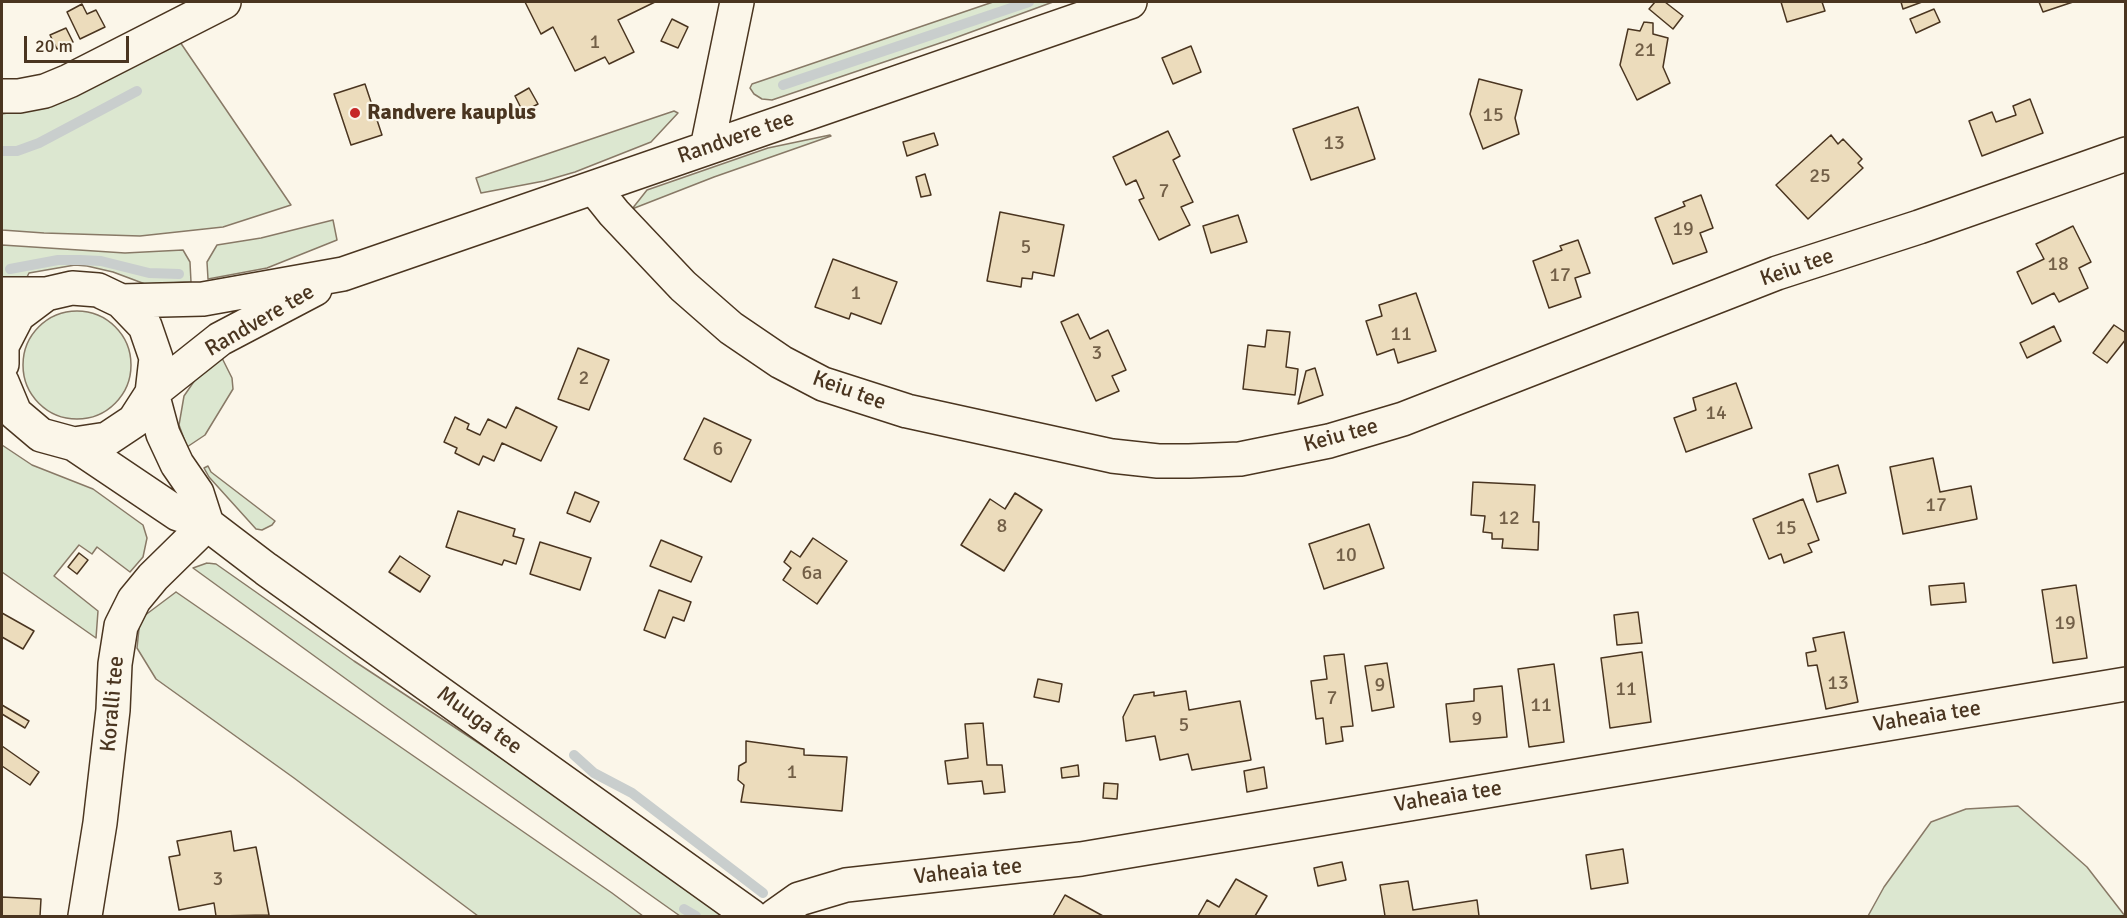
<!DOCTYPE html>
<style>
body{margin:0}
#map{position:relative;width:2127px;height:918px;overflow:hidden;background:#fbf6e9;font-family:Signika,sans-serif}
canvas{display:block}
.frame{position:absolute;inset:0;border:3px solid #4a3520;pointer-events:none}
.scale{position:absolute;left:24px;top:36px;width:105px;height:27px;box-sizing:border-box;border:3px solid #4a3520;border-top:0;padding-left:8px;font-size:18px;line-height:21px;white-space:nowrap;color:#4a3520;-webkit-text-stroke:4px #fbf6e9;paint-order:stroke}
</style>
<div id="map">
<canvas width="2127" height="918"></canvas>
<div class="frame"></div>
<div class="scale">20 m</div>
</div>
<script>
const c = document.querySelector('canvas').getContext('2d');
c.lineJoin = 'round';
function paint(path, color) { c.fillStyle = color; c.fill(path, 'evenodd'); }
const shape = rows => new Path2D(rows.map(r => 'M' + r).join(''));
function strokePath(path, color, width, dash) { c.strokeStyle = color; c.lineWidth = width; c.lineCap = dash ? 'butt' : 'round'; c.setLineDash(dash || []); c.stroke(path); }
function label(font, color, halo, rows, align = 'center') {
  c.font = font + ' Signika,sans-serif'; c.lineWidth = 4.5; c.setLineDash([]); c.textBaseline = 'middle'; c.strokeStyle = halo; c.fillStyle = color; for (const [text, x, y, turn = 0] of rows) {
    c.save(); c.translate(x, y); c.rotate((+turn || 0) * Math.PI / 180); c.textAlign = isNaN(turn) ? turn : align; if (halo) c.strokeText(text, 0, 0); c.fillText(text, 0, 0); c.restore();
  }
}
const green = shape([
 [993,2,1053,2,952,39,772,100,762,99,754,94,750,88,752,84,993,2],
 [180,42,291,205,223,227,140,236,44,233,2,230,2,114,36,108,180,42],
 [674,111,678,113,651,142,575,172,544,181,481,193,476,178,674,111],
 [830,135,831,136,714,177,632,209,647,190,768,148,830,135],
 [333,220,337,240,267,268,208,279,207,262,217,245,261,238,333,220],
 [2,245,125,253,183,250,190,262,191,282,145,284,113,272,87,266,75,265,29,273,27,277,2,282,2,245],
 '23 365a54 54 0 1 1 108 0a54 54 0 1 1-108 0Z',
 [222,358,232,378,233,389,205,435,187,447,179,425,184,396,197,377,222,358],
 [2,445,32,465,93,489,143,525,147,538,143,557,130,572,97,547,92,554,79,545,54,576,98,611,96,638,2,572,2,445],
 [208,466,211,472,275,521,272,525,262,530,256,529,209,477,204,468,208,466],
 [207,563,216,564,354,661,509,763,722,916,680,916,382,705,193,568,207,563],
 [176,592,612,893,643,916,478,916,294,778,156,679,137,648,140,619,176,592],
 [2018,806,2087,867,2125,916,1868,916,1884,887,1931,822,1966,809,2018,806]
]);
const stream = shape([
 [783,85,1029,2],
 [2,151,17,151,39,143,137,91],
 [10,269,58,260,80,260,101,261,149,273,179,274],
 [574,755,594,773,632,793,763,893],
 [684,909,696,916]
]);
const building = shape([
 [525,2,655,2,618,20,634,52,609,64,605,57,575,71,553,27,541,34,525,2],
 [1655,2,1665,2,1683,16,1673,29,1649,9,1655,2],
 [1781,2,1822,2,1825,11,1787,22,1781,2],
 [1901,2,1922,2,1903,9,1901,2],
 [2039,2,2073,2,2043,12,2039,2],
 [82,4,87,14,96,10,105,27,80,39,67,12,82,4],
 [1934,9,1940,22,1916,33,1910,19,1934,9],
 [672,19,688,27,678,48,661,41,672,19],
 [1644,22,1653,23,1653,34,1668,38,1663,67,1670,83,1637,100,1620,65,1628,29,1640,31,1644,22],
 [66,28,73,42,57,49,50,35,66,28],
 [1191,46,1201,72,1173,84,1162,58,1191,46],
 [1479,79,1522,90,1515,118,1519,134,1483,149,1470,114,1479,79],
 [365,84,382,135,351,145,334,94,365,84],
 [529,88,538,104,523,112,515,96,529,88],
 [2030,99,2043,133,1982,156,1969,121,1992,112,1996,122,2016,115,2013,106,2030,99],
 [1358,107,1375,159,1311,180,1293,129,1358,107],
 [1168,131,1180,156,1173,160,1193,202,1181,207,1190,225,1159,240,1139,200,1144,198,1136,180,1126,185,1113,157,1168,131],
 [934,133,938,145,907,156,903,142,934,133],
 [1831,135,1838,144,1843,139,1862,159,1858,163,1863,168,1808,219,1776,185,1831,135],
 [925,174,931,195,921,197,916,177,925,174],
 [1701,195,1713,228,1700,233,1707,252,1673,264,1655,218,1685,206,1683,202,1701,195],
 [1000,212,1064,225,1054,276,1033,272,1032,279,1022,278,1021,287,987,281,1000,212],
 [1238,215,1247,242,1211,253,1203,226,1238,215],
 [2073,226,2091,262,2079,268,2088,288,2059,302,2054,293,2032,304,2017,272,2044,259,2036,244,2073,226],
 [1578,240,1590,273,1575,278,1581,297,1549,308,1533,261,1562,250,1560,246,1578,240],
 [833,259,897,282,881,324,851,313,849,319,815,307,833,259],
 [1416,293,1436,351,1398,363,1394,349,1377,355,1366,321,1382,316,1379,305,1416,293],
 [1078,314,1090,339,1108,330,1126,370,1112,376,1119,391,1096,401,1061,322,1078,314],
 [2114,325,2126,333,2126,339,2107,363,2093,353,2114,325],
 [2054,326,2061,341,2027,358,2020,343,2054,326],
 [1267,330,1290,332,1286,367,1298,369,1295,395,1243,389,1248,345,1265,347,1267,330],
 [578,348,609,360,589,410,558,399,578,348],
 [1315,368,1323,395,1298,404,1306,371,1315,368],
 [1736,383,1752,428,1686,452,1674,418,1696,410,1693,398,1736,383],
 [516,407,557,427,541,461,502,443,494,461,483,456,479,465,455,453,457,448,444,442,455,417,469,424,467,429,480,435,488,419,506,428,516,407],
 [704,418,751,440,731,482,684,459,704,418],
 [1933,458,1940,492,1971,486,1977,519,1903,534,1890,467,1933,458],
 [1838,465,1846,493,1817,502,1809,474,1838,465],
 [1473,482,1535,485,1533,522,1539,522,1538,550,1502,548,1503,539,1492,539,1492,533,1483,532,1485,516,1471,515,1473,482],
 [575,492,599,502,590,522,567,513,575,492],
 [1015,493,1042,510,1004,571,961,545,990,499,1005,509,1015,493],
 [1803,499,1819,540,1808,544,1812,552,1784,563,1781,554,1769,559,1753,519,1803,499],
 [458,511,515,529,513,536,524,539,516,564,504,560,502,565,446,547,458,511],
 [1369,524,1384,568,1324,589,1309,544,1369,524],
 [813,538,847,561,817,604,783,580,791,568,784,562,791,551,800,557,813,538],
 [661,540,702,557,691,582,650,566,661,540],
 [540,542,591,558,580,590,530,574,540,542],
 [79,553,88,560,77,574,68,567,79,553],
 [400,556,430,576,420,592,389,572,400,556],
 [1964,583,1966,602,1931,605,1929,586,1964,583],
 [2076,585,2087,658,2053,663,2042,590,2076,585],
 [659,590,691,602,684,621,673,617,665,638,644,630,659,590],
 [1638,612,1642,643,1617,645,1614,615,1638,612],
 [2,613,34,631,23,649,2,637,2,613],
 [1844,632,1858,702,1826,709,1817,665,1808,666,1806,653,1816,651,1813,638,1844,632],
 [1642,652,1651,722,1610,728,1601,658,1642,652],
 [1344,654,1353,726,1341,727,1343,741,1326,744,1323,718,1316,719,1311,681,1327,679,1324,656,1344,654],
 [1387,663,1394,707,1372,711,1365,666,1387,663],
 [1554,664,1564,742,1529,747,1518,669,1554,664],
 [1038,679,1062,684,1059,702,1034,697,1038,679],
 [1502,686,1507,737,1450,742,1446,704,1474,701,1474,689,1502,686],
 [1186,691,1189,710,1240,701,1251,760,1192,770,1188,754,1160,760,1155,736,1126,741,1123,717,1134,695,1154,692,1154,696,1186,691],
 [2,705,29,721,25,728,2,714,2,705],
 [983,723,987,765,1002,765,1005,792,984,794,982,781,948,784,945,761,968,758,965,724,983,723],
 [746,741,804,749,804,755,847,757,842,811,741,802,744,785,738,780,739,766,746,762,746,741],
 [2,746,39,772,30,785,2,766,2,746],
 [1078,765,1079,776,1062,778,1061,768,1078,765],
 [1264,767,1267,788,1247,792,1244,771,1264,767],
 [1104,783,1118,784,1117,799,1103,798,1104,783],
 [231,831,234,851,256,847,269,915,216,916,214,903,179,910,169,857,180,855,177,841,231,831],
 [1623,849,1628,883,1591,889,1586,855,1623,849],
 [1342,862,1346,880,1318,886,1314,868,1342,862],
 [1236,879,1267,896,1255,916,1198,916,1207,900,1219,907,1236,879],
 [1408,881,1413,910,1477,900,1479,916,1385,916,1380,885,1408,881],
 [1065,895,1103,916,1053,916,1065,895],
 [2,897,41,899,40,916,2,916,2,897]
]);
const minor = shape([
 [2,96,19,96,45,91,69,81,224,2],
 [707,148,737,2],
 [594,188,614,213,683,286,731,328,781,362,823,384,907,411,1112,456,1158,461,1189,461,1240,459,1329,441,1403,419,1777,273,1919,227,2126,154],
 [2,294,46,294,72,288,98,290,121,301,145,326,156,358,152,393,163,434,177,464,197,493,207,524],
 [121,301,203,299,343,274,1130,2],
 [2,364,2,346,18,315,46,294],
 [2,382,15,413,41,435,74,444,107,439,134,421,152,393,220,339,315,289],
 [74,444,178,514,207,524,266,569,751,916],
 [85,916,100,823,113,710,115,664,121,626,134,600,153,577,207,524],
 [775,916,799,899,846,885,1081,859,2126,684]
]);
const markers = [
 [355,113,6,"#c62828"]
];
const numberNames = [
 ["1",595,43],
 ["21",1645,51],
 ["15",1493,116],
 ["13",1334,144],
 ["25",1820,177],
 ["7",1164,192],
 ["19",1683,230],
 ["5",1026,248],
 ["18",2058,265],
 ["17",1560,276],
 ["1",856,294],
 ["11",1401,335],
 ["3",1097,354],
 ["2",584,379],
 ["14",1716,414],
 ["6",718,450],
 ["17",1936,506],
 ["12",1509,519],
 ["8",1002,527],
 ["15",1786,529],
 ["10",1346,556],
 ["6a",812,574],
 ["19",2065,624],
 ["13",1838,684],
 ["9",1380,686],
 ["11",1626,690],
 ["7",1332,699],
 ["11",1541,706],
 ["9",1477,720],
 ["5",1184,726],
 ["1",792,773],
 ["3",218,880]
];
const poiNames = [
 ["Randvere kauplus",367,113]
];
const streetNames = [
 ["Randvere tee",736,138,-19],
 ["Keiu tee",1797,268,-19],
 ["Randvere tee",260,321,-30],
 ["Keiu tee",849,391,20],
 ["Keiu tee",1341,436,-15],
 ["Koralli tee",113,704,-85],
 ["Vaheaia tee",1927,717,-9],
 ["Muuga tee",479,721,36],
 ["Vaheaia tee",1448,797,-9],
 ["Vaheaia tee",968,872,-6]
];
paint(green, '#dce7d0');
strokePath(green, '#887966', 1.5);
strokePath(stream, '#c9cecd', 10);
paint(building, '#ecdcbc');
strokePath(building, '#4a3520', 1.5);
strokePath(minor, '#4a3520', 36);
strokePath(minor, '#fbf6e9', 33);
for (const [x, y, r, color] of markers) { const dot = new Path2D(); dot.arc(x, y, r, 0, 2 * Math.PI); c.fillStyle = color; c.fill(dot); strokePath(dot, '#fbf6e9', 2); }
label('20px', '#725f47', null, numberNames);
label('bold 22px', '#4a3520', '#fbf6e9', poiNames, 'left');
label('22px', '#4a3520', '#fbf6e9', streetNames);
</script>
